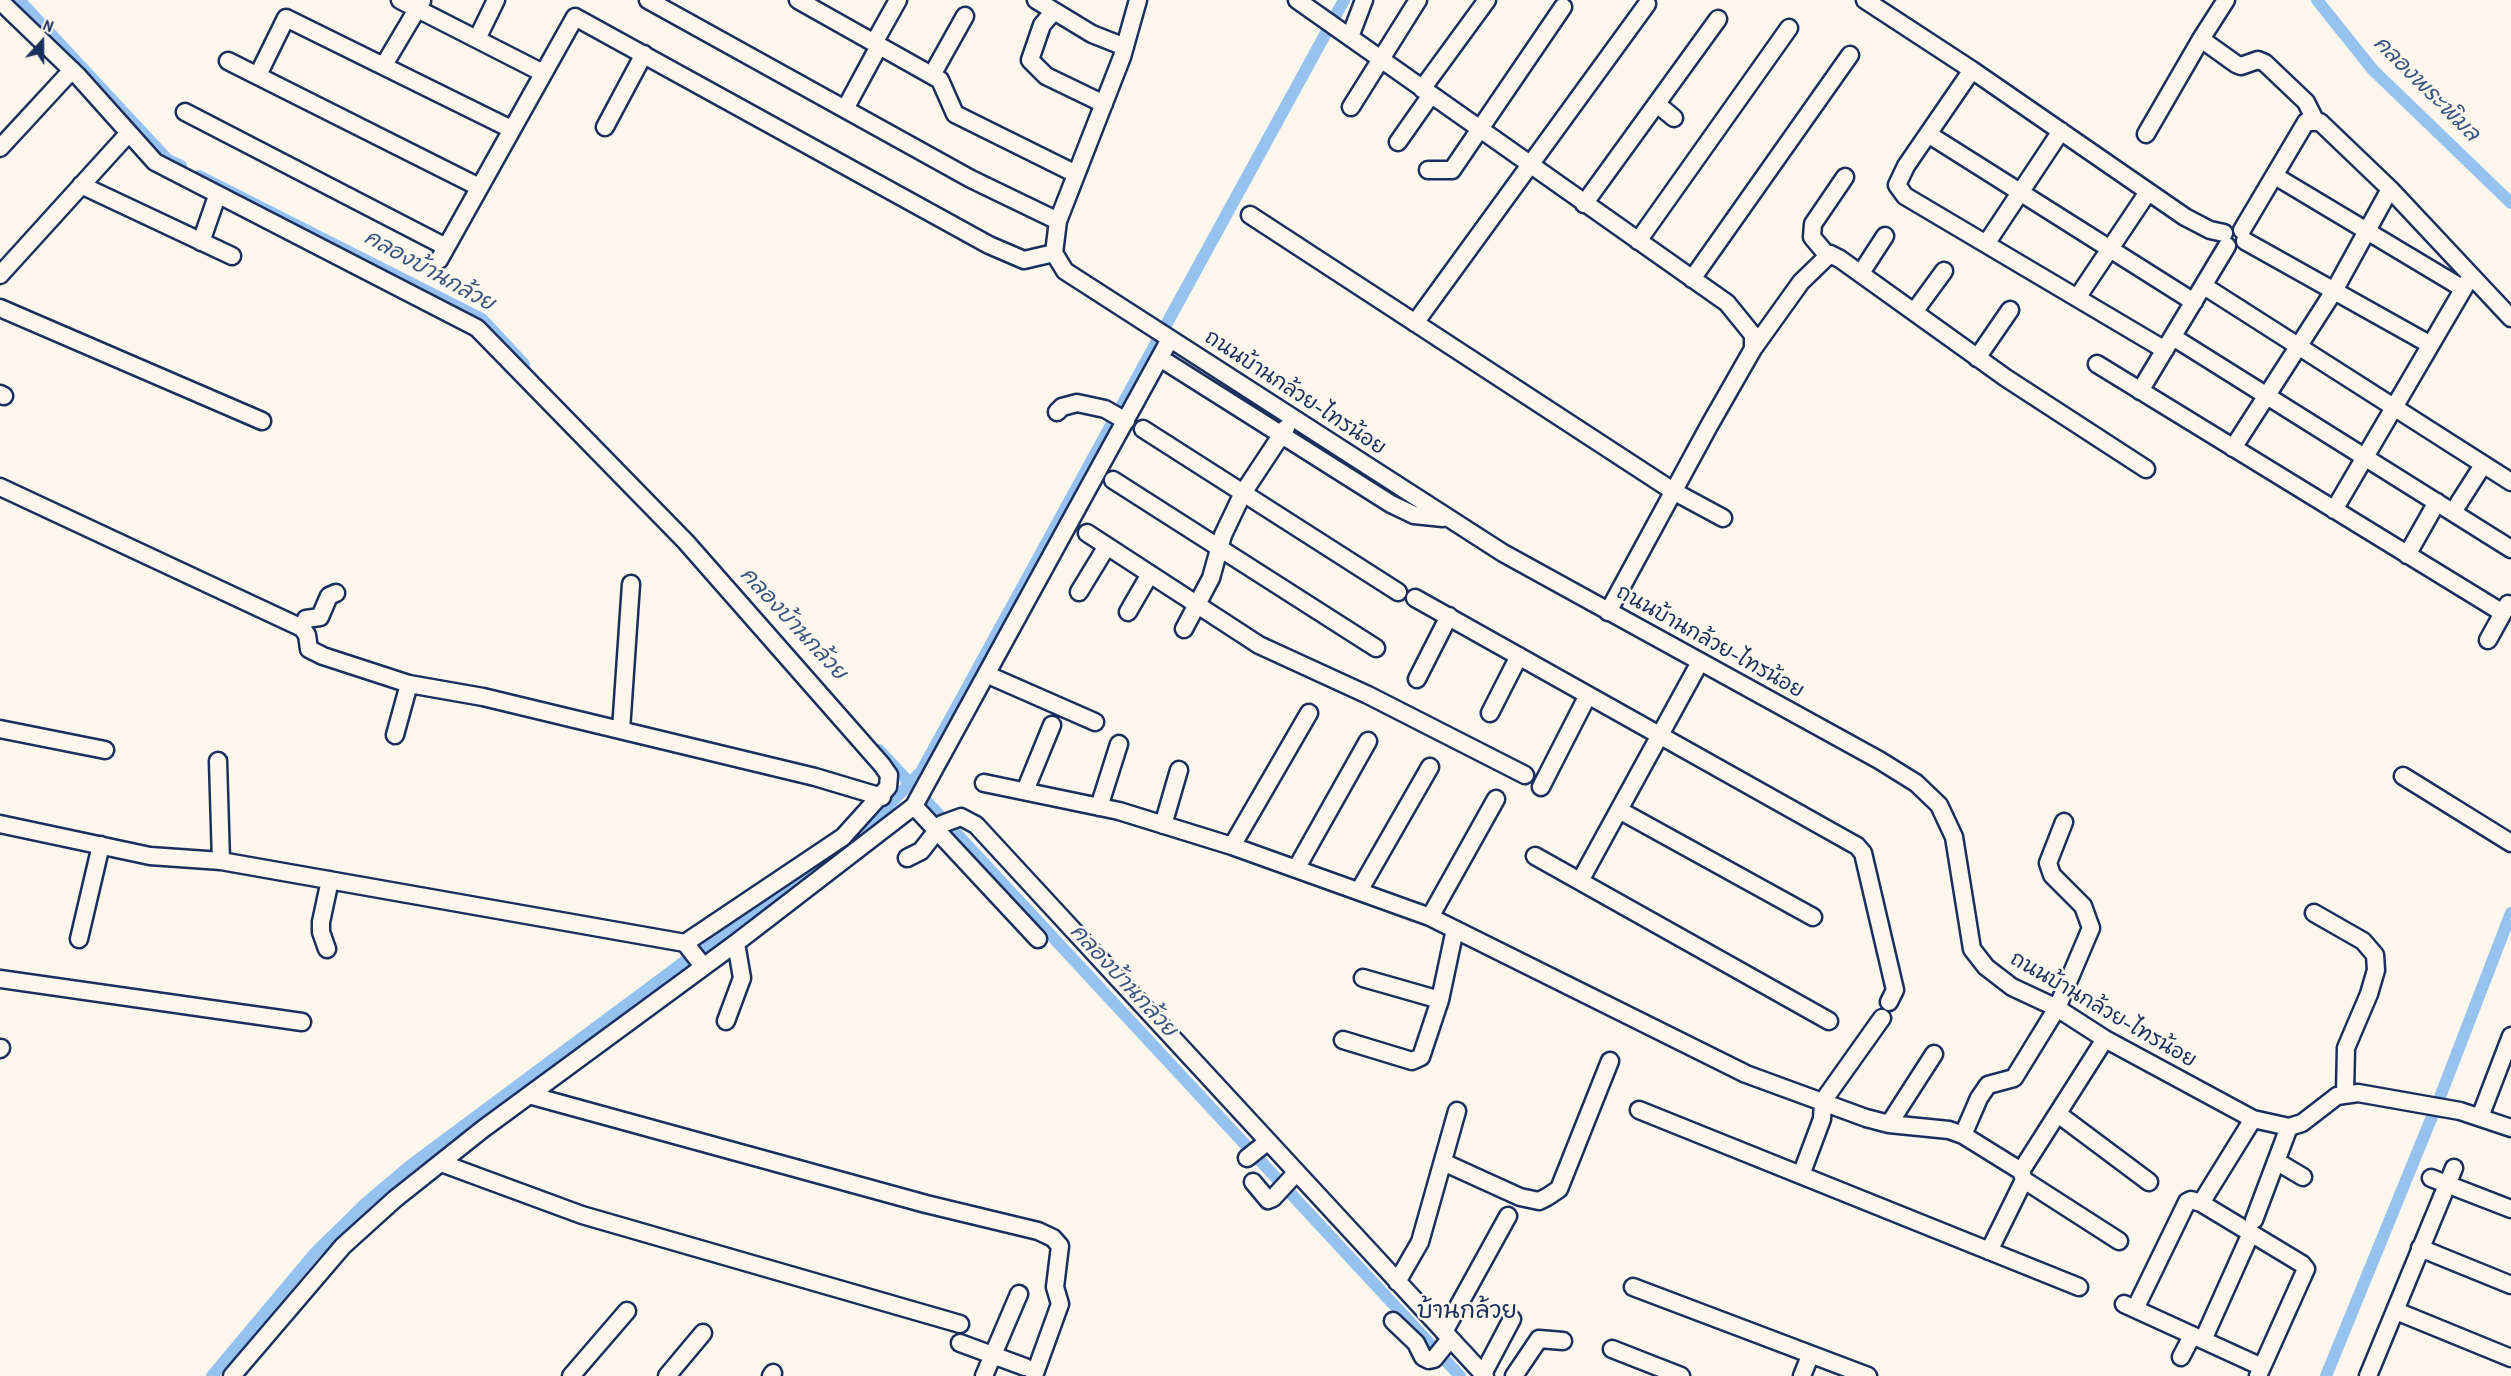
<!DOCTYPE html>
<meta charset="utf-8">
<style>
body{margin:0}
#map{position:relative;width:2511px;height:1376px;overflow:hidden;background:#fbf7ec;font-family:"Patrick Hand",sans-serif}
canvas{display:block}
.north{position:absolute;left:12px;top:12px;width:60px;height:60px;-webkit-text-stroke:4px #fbf7ec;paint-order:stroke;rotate:21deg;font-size:16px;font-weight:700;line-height:24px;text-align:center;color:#1b2f5e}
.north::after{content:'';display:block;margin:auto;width:21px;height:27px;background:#1b2f5e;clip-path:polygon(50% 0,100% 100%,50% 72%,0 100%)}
</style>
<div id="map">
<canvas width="2511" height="1376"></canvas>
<div class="north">N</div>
</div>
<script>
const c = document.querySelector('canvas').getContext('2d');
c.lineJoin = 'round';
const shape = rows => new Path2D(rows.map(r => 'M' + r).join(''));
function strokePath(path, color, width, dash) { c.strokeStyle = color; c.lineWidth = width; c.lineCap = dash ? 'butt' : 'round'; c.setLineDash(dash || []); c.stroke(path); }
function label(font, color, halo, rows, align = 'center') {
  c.font = font + ' "Patrick Hand","Playpen Sans Thai",sans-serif'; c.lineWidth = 5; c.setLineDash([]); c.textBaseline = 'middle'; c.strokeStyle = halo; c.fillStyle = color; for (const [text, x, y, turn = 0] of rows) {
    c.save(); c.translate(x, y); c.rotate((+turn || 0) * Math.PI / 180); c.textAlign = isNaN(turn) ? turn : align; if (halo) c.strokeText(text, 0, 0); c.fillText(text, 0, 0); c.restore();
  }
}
const canal = shape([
 [19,0,168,160,181,166],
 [2317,0,2373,70,2511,203],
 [199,176,482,319,524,364],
 [879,750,1460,1376],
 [846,841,871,823,921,772,1344,0],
 [212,1376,315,1253,367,1202,411,1165,813,866],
 [2326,1376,2440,1097,2511,913]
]);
const minor = shape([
 [400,0,543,73],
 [648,0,971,179,1058,221],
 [798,0,940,80,955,114,1076,174],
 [1036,0,1092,34,1125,47],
 [1138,0,1122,57,1058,221,1054,253,1065,271,1503,553,1879,760,1916,783,1939,805,1954,837,1972,949,1986,967,2012,987,2057,1008,2105,1039,2253,1119,2289,1127,2302,1123,2337,1096,2358,1093,2460,1111,2511,1128],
 [1297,0,1727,303,1753,335,1753,349],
 [1865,0,1972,70,2185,217,2210,230,2224,233],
 [2226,0,2201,39,2236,64,2241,66,2258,60,2265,63,2306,102,2315,120],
 [0,1,78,76,155,162,477,328,686,542,882,765,889,775,888,787,843,837,685,943],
 [1054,11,1042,25,1030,60,1046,76,1104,104],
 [1350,37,1364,0],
 [477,39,496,0],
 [874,43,898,0],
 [228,61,479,187],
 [384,65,422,1],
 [1972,70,1906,166,1897,185,1905,196,2165,350],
 [258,75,286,18,511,129],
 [932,75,965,16],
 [1422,89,1487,0],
 [1657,104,1674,118],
 [1351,107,1418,0],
 [845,109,879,46],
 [185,112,446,247],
 [605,127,644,54],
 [1928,134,2194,302],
 [2146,134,2201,39],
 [1398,142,1431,95],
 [0,148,72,70],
 [1428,170,1452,170,1563,7],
 [2275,176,2462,288],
 [81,185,232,256],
 [1584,204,1718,19],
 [1250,215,1673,491,1723,518],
 [2242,230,2306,122,2320,122,2390,189,2511,318],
 [1638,241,1789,28],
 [2245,241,2429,344],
 [201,242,217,196],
 [1986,244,2061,131],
 [1828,256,1812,237,1813,224,1845,177],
 [439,260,575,17,989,245,1024,260,1054,253],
 [1861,273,1885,236],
 [0,275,128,134],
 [1692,279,1850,55],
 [2204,286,2511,482],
 [2077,298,2148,192],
 [0,308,262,421],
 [1914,312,1944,271],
 [1415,323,1647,4],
 [2173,337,2511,549],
 [1160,358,1391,504,1414,515,1443,518],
 [1977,358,2010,310],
 [2097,364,2503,613],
 [2140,391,2227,246],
 [0,394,4,396],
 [1057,412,1062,407,1077,403,1105,409,1126,421],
 [1143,429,1398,592],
 [2233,448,2334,291,2390,189],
 [1113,480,1376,648],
 [0,487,302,628,307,635,309,649,323,656,409,684,483,697,815,777,882,797],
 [2334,510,2471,276],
 [2453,512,2483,465],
 [1087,533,1259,645,1368,695,1525,775],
 [2407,555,2437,502],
 [1079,592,1107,546],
 [1415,598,1857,846,1863,853,1895,990,1889,1002],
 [1128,612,1150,574],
 [1608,612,1709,426,1753,349,1801,282,1830,254,1840,259,2006,378,2146,469],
 [302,628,306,619,320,617,329,596,336,593],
 [1184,629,1211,578,1223,535,1243,493,1286,428],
 [2488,640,2508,604],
 [988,675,1095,722],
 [1417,679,1449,616],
 [1490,713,1519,656],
 [0,729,105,750],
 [621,730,631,584],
 [395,735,409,684],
 [218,761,221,861],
 [2403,776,2511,843],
 [984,783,1119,811,1232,846,1430,917,1746,1074,1866,1118,1889,1124,1949,1130,1963,1135,2021,1171],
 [1541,787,1588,695],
 [1025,791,1052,725],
 [914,806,1038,939],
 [1099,807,1119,744],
 [1619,810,1813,917],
 [0,824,150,856,221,861,685,943,703,966],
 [1163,825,1179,770],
 [1232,846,1309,713],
 [1535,856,1829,1021],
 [907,858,921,851,942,824,961,817,976,825,1485,1376],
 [1296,869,1368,741],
 [1580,881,1700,662],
 [1359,891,1430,767],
 [2314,913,2363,941,2375,955,2376,970,2369,994,2346,1048,2345,1093],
 [1430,917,1496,799],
 [79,939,101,845],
 [327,949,321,932,321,922,330,880],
 [1363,978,1440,1000],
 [0,979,302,1022],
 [726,1021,742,978,736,943],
 [1343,1040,1412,1061,1421,1057,1440,1000,1455,929],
 [0,1049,1,1048],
 [529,1095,926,1204,1038,1231,1053,1238,1060,1246,1055,1287,1060,1304,1034,1376],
 [1639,1110,2079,1287],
 [2058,1114,2149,1182],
 [2480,1117,2511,1036],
 [1889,1124,1934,1054],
 [1963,1135,1979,1098,1988,1085,2014,1078,2057,1008,2091,928,2083,906,2052,875,2048,863,2064,822],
 [1247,1158,1267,1142],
 [2276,1161,2303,1177],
 [1443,1162,1520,1197,1539,1201,1547,1197,1559,1189,1610,1061],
 [441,1163,582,1215,960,1324],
 [1801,1175,1822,1119,1823,1101,1882,1018],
 [2431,1178,2511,1209],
 [2024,1180,2119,1241],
 [1253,1182,1268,1200,1273,1198,1296,1173],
 [2201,1203,2253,1119],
 [2254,1220,2289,1127],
 [2420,1248,2511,1285],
 [1989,1251,2024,1180,2021,1171,2105,1039],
 [1397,1282,1420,1242,1457,1111],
 [1633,1287,1868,1376],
 [2124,1304,2262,1367],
 [2135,1309,2187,1202,2191,1200,2201,1203,2302,1264,2306,1269,2258,1376],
 [2396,1311,2511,1358],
 [1393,1321,1416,1343,1423,1357,1429,1360,1434,1359,1450,1339],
 [1444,1332,1508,1216],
 [2203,1340,2251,1233],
 [960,1343,1025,1367],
 [1612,1349,1681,1376],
 [2181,1357,2192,1336],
 [1483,1374,1512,1319],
 [232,1376,343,1246,395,1199,483,1129,736,943,914,806,1170,339],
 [571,1376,627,1311],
 [667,1376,703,1333],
 [771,1376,773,1373],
 [984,1376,1019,1294],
 [1514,1376,1539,1339,1563,1341],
 [1802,1376,1810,1356],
 [2368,1376,2454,1168]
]);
const streetNames = [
 ["ถนนบ้านกล้วย-ไทรน้อย",1295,393,33],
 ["ถนนบ้านกล้วย-ไทรน้อย",1710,642,29],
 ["ถนนบ้านกล้วย-ไทรน้อย",2103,1010,30]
];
const waterNames = [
 ["คลองพระพิมล",2426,89,45],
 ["คลองบ้านกล้วย",429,271,29],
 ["คลองบ้านกล้วย",793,624,47],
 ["คลองบ้านกล้วย",1123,981,47]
];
const quarterNames = [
 ["บ้านกล้วย",1467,1312]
];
strokePath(canal, '#96c2ef', 12);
strokePath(minor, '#1b2f5e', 21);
strokePath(minor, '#fbf7ec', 16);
label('21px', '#1b2f5e', '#fbf7ec', streetNames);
label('italic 22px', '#3a5482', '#fbf7ec', waterNames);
label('24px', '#1b2f5e', '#fbf7ec', quarterNames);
</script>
